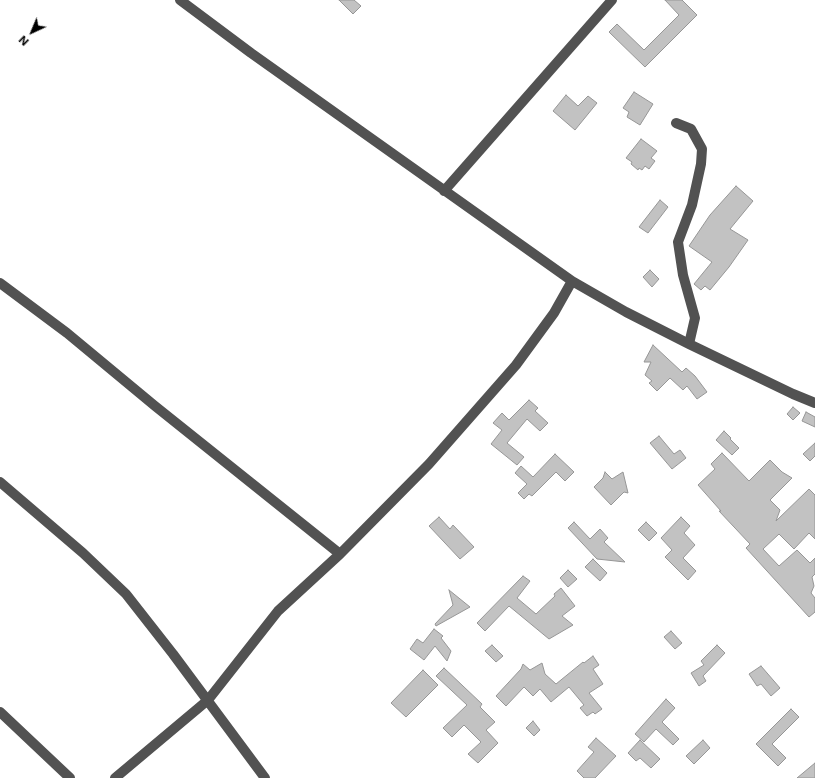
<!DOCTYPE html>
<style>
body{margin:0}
#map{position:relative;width:815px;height:778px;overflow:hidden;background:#fff;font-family:Inter,sans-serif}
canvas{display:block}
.north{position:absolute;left:12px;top:12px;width:40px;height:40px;-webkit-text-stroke:3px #fff;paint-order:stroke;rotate:224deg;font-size:11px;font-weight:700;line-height:16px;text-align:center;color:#000}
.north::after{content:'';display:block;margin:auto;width:14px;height:18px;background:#000;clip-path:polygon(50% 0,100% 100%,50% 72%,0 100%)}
</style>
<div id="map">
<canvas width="815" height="778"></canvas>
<div class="north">N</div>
</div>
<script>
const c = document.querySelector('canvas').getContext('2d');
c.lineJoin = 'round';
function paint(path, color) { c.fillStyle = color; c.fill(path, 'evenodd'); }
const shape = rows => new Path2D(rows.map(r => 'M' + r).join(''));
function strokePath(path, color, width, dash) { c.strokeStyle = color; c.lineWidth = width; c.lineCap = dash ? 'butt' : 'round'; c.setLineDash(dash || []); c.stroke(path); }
const building = shape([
 [339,0,354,0,361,6,353,14,339,0],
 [665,0,682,0,697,15,645,67,609,32,617,24,644,50,679,15,665,0],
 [634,92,653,104,640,125,627,117,629,112,623,108,634,92],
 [566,95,578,106,588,96,597,103,575,130,553,111,566,95],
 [641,139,657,151,651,158,655,161,649,169,645,166,642,170,639,168,638,170,631,164,632,162,626,158,641,139],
 [736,186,753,201,730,229,748,240,729,267,710,290,705,286,701,290,694,284,712,262,689,246,710,215,736,186],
 [660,200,668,207,648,233,639,227,660,200],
 [650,270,659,279,652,287,643,277,650,270],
 [653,345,682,372,686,368,695,376,707,392,697,399,687,386,683,390,670,378,657,391,649,383,652,381,645,375,651,362,644,362,653,345],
 [529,400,538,408,535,411,548,423,540,431,527,419,507,443,524,457,517,465,491,444,502,430,493,423,502,413,509,420,529,400],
 [793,407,800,413,793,420,787,414,793,407],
 [806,412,815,417,815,427,802,421,806,412],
 [724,431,731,438,730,439,739,448,732,455,716,440,724,431],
 [659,436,674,454,680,450,686,458,672,469,650,443,659,436],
 [815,443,815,456,810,461,803,454,815,443],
 [722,453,749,481,770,460,782,472,792,478,770,500,780,510,776,521,809,489,815,495,815,539,809,533,794,549,779,534,763,549,779,566,797,550,810,563,815,558,815,574,812,577,814,586,811,593,815,598,815,612,809,617,746,548,750,544,719,511,721,511,698,485,715,469,711,464,722,453],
 [555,454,574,472,565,481,556,472,532,496,529,494,524,499,518,493,527,484,515,473,521,466,533,477,555,454],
 [605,472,612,479,623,472,628,493,624,492,611,505,594,487,603,478,605,472],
 [439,517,450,529,453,525,474,547,460,559,429,526,439,517],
 [681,517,690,526,684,533,695,545,683,558,696,571,688,580,665,557,672,550,661,538,681,517],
 [574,522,590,539,600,529,608,538,604,542,625,562,597,559,568,528,574,522],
 [646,522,657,533,649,541,638,530,646,522],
 [593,559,607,573,600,581,585,567,593,559],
 [568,570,577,579,568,587,560,578,568,570],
 [523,576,530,581,517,598,536,614,555,596,554,594,561,588,575,606,562,616,573,625,549,639,509,606,485,631,477,623,523,576],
 [449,590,470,607,436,626,435,624,453,605,449,590],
 [434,629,443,636,441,638,451,651,447,661,435,646,424,660,410,649,417,639,423,643,434,629],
 [671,631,682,643,675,649,664,637,671,631],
 [492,645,503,656,496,662,485,651,492,645],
 [717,645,725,653,703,676,706,681,699,686,691,673,704,665,701,661,717,645],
 [593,656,599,665,593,669,603,684,589,693,602,709,595,714,593,712,587,716,580,708,584,705,569,687,551,702,540,689,533,696,524,687,506,706,496,696,521,669,523,664,530,670,542,663,545,674,556,684,583,662,584,663,593,656],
 [761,666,780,688,771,696,761,684,757,686,749,674,761,666],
 [444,668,482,704,480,707,495,722,486,730,498,743,478,763,468,754,481,742,464,725,452,737,443,728,467,705,436,676,444,668],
 [423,670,438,685,406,717,391,703,423,670],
 [666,699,675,708,662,722,679,739,673,745,656,729,644,742,635,734,666,699],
 [791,709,799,717,772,744,786,758,778,766,756,744,791,709],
 [533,721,540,730,534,736,526,728,533,721],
 [596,738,616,756,595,778,584,778,577,771,594,752,588,747,596,738],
 [640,740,660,759,651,768,640,758,636,761,628,753,640,740],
 [703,740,710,748,694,764,686,756,703,740],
 [815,763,815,778,797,778,815,763]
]);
const minor = shape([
 [180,0,251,53,572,281,626,312,689,344,793,394,815,403],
 [676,123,691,129,702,149,701,164,692,205,678,242,683,275,695,318,689,344],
 [444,191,612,0],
 [0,283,67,333,155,406,340,554],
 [0,482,83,553,126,594,173,654,265,778],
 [0,712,70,778],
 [115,778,208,700,278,611,340,554,429,464,516,365,554,313,572,281]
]);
paint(building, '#c2c2c2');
strokePath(building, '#969696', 1);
strokePath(minor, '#525252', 10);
</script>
